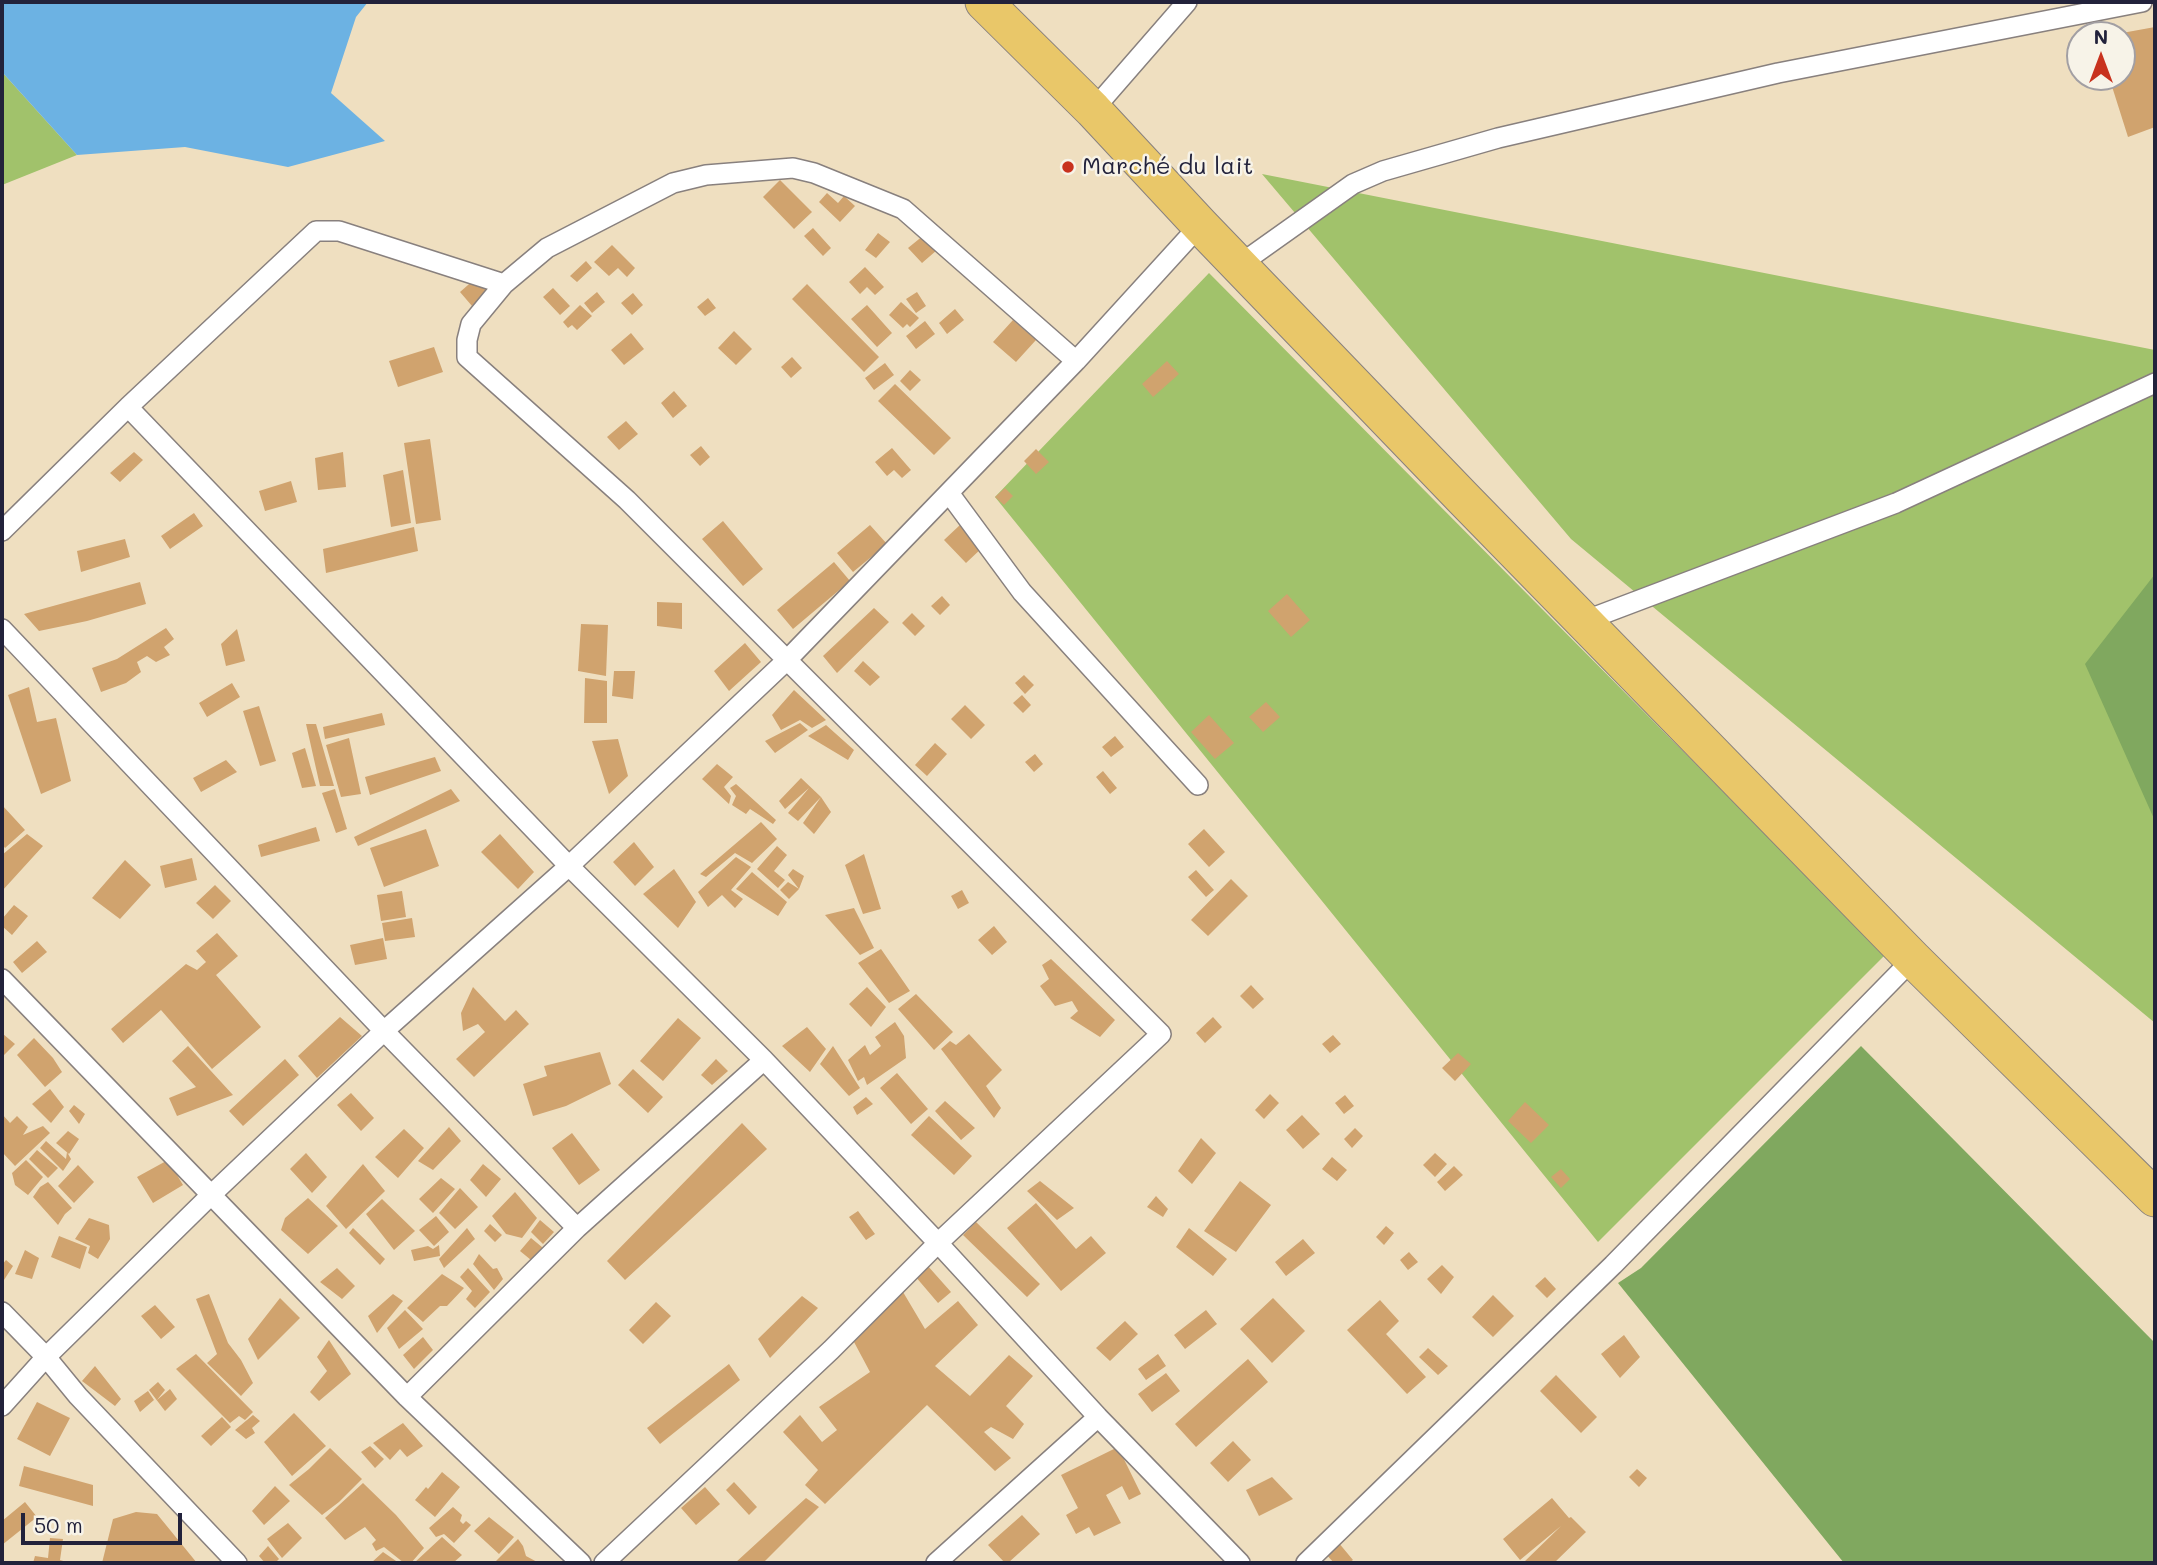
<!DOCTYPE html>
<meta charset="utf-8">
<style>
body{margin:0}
#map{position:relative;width:2157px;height:1565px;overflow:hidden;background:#efdfc0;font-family:Mali,sans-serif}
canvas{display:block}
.frame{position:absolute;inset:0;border:4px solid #22223b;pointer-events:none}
.north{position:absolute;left:2066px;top:21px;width:70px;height:70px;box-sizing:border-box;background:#f7f3e8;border:2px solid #a29fa3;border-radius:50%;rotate:0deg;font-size:19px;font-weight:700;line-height:28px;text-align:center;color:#22223b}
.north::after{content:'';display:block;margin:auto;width:24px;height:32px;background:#c8321e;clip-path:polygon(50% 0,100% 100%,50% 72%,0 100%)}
.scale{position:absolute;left:21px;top:1513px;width:161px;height:32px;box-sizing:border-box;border:4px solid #22223b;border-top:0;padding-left:9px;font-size:21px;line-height:24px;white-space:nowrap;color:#22223b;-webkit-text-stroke:5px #f7f3e8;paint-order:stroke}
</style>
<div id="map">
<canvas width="2157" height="1565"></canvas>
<div class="frame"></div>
<div class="north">N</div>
<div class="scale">50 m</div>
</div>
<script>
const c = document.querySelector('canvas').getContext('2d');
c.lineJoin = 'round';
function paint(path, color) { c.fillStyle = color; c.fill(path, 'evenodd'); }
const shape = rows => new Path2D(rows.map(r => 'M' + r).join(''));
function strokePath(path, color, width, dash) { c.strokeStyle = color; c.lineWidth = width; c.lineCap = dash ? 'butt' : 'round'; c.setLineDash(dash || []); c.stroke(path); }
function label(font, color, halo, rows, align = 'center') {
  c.font = font + ' Mali,sans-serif'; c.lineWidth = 5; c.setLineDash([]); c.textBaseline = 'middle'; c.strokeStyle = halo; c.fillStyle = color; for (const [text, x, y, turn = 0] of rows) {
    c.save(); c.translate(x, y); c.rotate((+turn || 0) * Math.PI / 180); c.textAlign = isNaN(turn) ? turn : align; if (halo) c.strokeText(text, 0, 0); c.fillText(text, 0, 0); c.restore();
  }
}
const green = shape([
 [2,72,77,155,2,185],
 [1262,174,2155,350,2155,1023,1571,539],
 [1209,273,1885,955,1598,1242,995,497]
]);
const forest = shape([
 [2155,574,2155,821,2085,664],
 [1861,1046,2155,1343,2155,1563,1844,1563,1618,1283,1641,1268]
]);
const water = shape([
 [2,2,368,2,356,17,331,93,385,141,288,167,185,147,77,155,2,72]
]);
const building = shape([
 [2155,27,2155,127,2128,137,2109,77,2122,77,2122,33],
 [780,180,812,212,794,229,763,197],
 [827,193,838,203,844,196,855,206,840,222,819,202],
 [813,228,831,248,823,256,804,236],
 [878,233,890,242,876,258,865,250],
 [924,235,937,250,922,263,908,248],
 [612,245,635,268,627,277,618,268,609,276,594,262],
 [586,261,592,268,577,282,570,276],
 [865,267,884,287,875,295,867,287,860,294,849,282],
 [476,278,488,292,472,306,460,292],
 [807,284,879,357,864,372,792,299],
 [553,288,570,306,560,315,543,297],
 [597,292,605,302,592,313,584,303],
 [917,292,926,306,916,313,906,299],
 [633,293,643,305,632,315,621,303],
 [708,298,716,308,705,316,697,307],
 [901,302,919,318,910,327,907,324,903,328,889,315],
 [580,305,592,316,577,330,572,325,568,328,563,322],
 [867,305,892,333,877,347,851,319],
 [955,309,964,320,947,334,939,323],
 [1013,320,1036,340,1016,362,993,342],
 [925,321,935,334,916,349,906,336],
 [734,331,752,349,736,365,718,348],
 [631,333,644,349,624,365,611,350],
 [434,347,443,372,398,387,389,361],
 [792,357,802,368,791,378,781,367],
 [1167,361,1179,374,1153,397,1142,384],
 [885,363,894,375,874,390,865,378],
 [910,370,921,380,910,391,900,381],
 [895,384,951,438,934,455,878,401],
 [674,391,687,406,673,418,661,403],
 [626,421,638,434,619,450,607,437],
 [430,439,441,520,416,524,404,443],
 [701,446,710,457,700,466,690,455],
 [892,448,911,470,902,478,894,470,887,476,875,462],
 [1036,449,1049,462,1036,474,1024,461],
 [134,452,143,460,120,482,110,473],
 [343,452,346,487,318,490,315,458],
 [403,470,411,523,391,527,383,475],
 [291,481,297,502,265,511,259,491],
 [1005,488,1013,496,1004,505,995,497],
 [194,513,203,526,170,549,161,536],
 [723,521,763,569,743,586,702,539],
 [961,524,983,547,966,563,944,540],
 [870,525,887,544,853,572,837,553],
 [414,527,418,551,326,573,323,549],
 [125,539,130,557,81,572,77,551],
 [834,562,850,581,793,629,777,610],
 [140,582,146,604,87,621,39,631,24,614],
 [1287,594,1310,620,1291,637,1268,611],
 [942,596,950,605,940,615,931,606],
 [657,602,682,603,682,629,657,626],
 [874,608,889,622,837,673,823,656],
 [912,613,925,626,915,636,902,623],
 [581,624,608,625,606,676,578,671],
 [166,628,174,639,164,647,170,655,156,662,147,656,137,662,141,672,126,683,101,692,92,668,117,659],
 [237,629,245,661,226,666,221,644],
 [745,643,761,662,729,691,714,671],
 [863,661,880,677,870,686,854,671],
 [614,671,635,671,633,699,612,696],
 [1024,675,1034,685,1025,694,1015,683],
 [585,678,607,681,607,723,584,723],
 [232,683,240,697,207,717,199,703],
 [29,687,37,722,56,718,71,781,41,794,8,695],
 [794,690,826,720,812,728,800,720,781,730,772,715],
 [1022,695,1031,705,1023,713,1013,703],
 [1266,702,1280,717,1263,732,1249,717],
 [965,705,985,725,971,739,951,719],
 [259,706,276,761,260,766,243,711],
 [382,713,385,725,325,739,323,727],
 [1209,715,1234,743,1215,759,1191,732],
 [800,723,808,730,775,753,765,741],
 [306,724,316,724,334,786,320,786],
 [826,725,854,750,848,760,808,736],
 [1115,736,1124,747,1111,757,1102,747],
 [349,738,361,794,341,797,326,745],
 [618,739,628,776,609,794,592,741],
 [935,743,947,754,927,776,915,765],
 [305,748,316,786,302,788,292,753],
 [1035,754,1043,764,1034,772,1025,762],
 [435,757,441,771,370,795,365,777],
 [226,760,237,772,201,792,193,778],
 [717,764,733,777,724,787,731,796,729,804,702,779],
 [1103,771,1117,788,1110,794,1096,777],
 [801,778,821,797,831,812,814,834,803,823,821,797,798,821,788,813,809,788,785,809,779,801],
 [736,784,776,820,773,824,750,809,746,814,732,805,736,796,730,788],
 [335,789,347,829,336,833,322,793],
 [451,789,460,801,358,846,354,837],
 [2,805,25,830,5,848,2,844],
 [761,822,777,839,752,863,735,853,706,877,700,874],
 [316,827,320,841,261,857,258,845],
 [426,829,439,866,384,887,370,848],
 [1204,829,1225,852,1209,867,1188,844],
 [27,834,43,846,2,891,2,855],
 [500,834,534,872,518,889,481,852],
 [634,842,654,867,635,886,613,862],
 [777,846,787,855,774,871,785,880,778,888,757,869],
 [864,854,881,909,863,914,845,865],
 [736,857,751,867,731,890,743,899,735,908,722,895,708,907,698,892],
 [192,858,197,880,165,888,160,866],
 [125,860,151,885,120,919,92,898],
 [674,869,696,902,678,928,643,894],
 [793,869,804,876,799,889,788,875],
 [1196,870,1214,890,1206,897,1188,877],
 [752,872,787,902,778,916,736,889],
 [1231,879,1248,896,1208,936,1191,920],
 [788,882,799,889,789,899,780,890],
 [215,885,231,901,213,919,196,903],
 [962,890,969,903,958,909,951,896],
 [402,891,406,917,381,921,377,895],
 [14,905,28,916,12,935,2,926,2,919],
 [854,908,874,948,860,955,825,915],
 [412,918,415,937,385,941,382,923],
 [994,926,1007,942,992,955,978,940],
 [217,933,238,956,216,975,261,1027,212,1069,161,1010,123,1043,111,1029,186,964,197,970,206,962,196,951],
 [383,938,387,959,355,965,350,945],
 [37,941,47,952,22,973,13,962],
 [881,949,910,991,889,1003,858,963],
 [1051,959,1115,1020,1100,1037,1070,1018,1078,1011,1072,1001,1055,1006,1040,986,1049,979,1042,965],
 [1251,985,1264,999,1253,1009,1240,996],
 [473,987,505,1021,516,1010,529,1024,474,1077,456,1059,485,1032,478,1024,463,1031,461,1013],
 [867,987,886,1007,871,1027,849,1004],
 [916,994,953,1032,934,1050,898,1009],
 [340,1017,362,1036,317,1078,298,1056],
 [1213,1017,1222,1027,1205,1043,1196,1033],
 [678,1018,701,1038,663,1081,640,1061],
 [895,1022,904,1036,906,1058,867,1085,864,1077,858,1081,848,1060,865,1045,870,1055,881,1046,875,1037],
 [807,1027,826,1049,810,1072,782,1046],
 [3,1034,15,1044,2,1057,2,1036],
 [969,1034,1002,1070,986,1086,1001,1108,994,1118,941,1049,950,1041,956,1045],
 [1333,1035,1341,1044,1330,1053,1322,1044],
 [34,1038,53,1058,62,1072,45,1087,17,1055],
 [188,1046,233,1095,177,1116,169,1098,196,1087,172,1061],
 [833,1046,860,1088,849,1096,820,1064],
 [600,1052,611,1084,566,1106,533,1116,523,1084,547,1076,544,1066],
 [1458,1053,1471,1064,1455,1081,1442,1068],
 [285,1059,299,1075,243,1126,229,1111],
 [716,1059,728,1071,712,1085,701,1075],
 [633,1069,663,1097,648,1113,618,1085],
 [897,1073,928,1109,911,1124,880,1088],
 [50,1089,64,1107,51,1123,32,1104],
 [351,1093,374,1118,361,1131,337,1105],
 [1270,1094,1279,1103,1264,1119,1255,1110],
 [1345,1095,1354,1106,1344,1114,1335,1103],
 [866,1097,873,1104,857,1115,853,1107],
 [945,1101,975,1128,961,1140,935,1111],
 [1525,1102,1549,1125,1531,1143,1508,1121],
 [74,1105,85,1114,79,1124,69,1111],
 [2,1114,10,1123,17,1116,28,1127,23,1135,43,1126,50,1133,15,1166,2,1152],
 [1302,1115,1320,1134,1303,1149,1286,1130],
 [929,1116,972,1156,954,1175,911,1135],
 [742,1123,767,1149,625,1280,607,1261],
 [449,1127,461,1141,433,1170,418,1161],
 [1355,1128,1363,1136,1352,1148,1344,1139],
 [404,1129,424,1148,398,1178,375,1157],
 [68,1131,79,1139,69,1154,56,1143],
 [572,1133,600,1170,579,1185,552,1148],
 [1201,1138,1216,1153,1192,1184,1178,1171],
 [46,1141,66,1159,67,1152,71,1159,63,1171,40,1148],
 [37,1150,58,1168,48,1178,29,1159],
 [306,1153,327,1177,312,1193,290,1169],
 [1435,1153,1447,1164,1435,1177,1423,1165],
 [1332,1157,1347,1170,1337,1181,1322,1169],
 [26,1160,43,1177,28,1195,15,1185,12,1173],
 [168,1160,183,1185,153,1203,137,1177],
 [363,1164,385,1191,346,1229,326,1206],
 [483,1164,501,1179,486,1197,470,1180],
 [78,1165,94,1182,74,1203,58,1186],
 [1454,1166,1463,1175,1445,1191,1437,1182],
 [1561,1169,1570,1179,1561,1188,1551,1177],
 [441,1178,455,1189,433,1213,419,1199],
 [1040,1181,1074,1208,1057,1220,1027,1191],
 [1240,1181,1271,1205,1236,1252,1204,1231],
 [48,1182,72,1208,65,1214,58,1225,33,1197,40,1187],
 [460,1188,478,1207,455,1229,439,1213],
 [515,1192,537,1218,522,1238,506,1234,492,1216],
 [1156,1196,1168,1209,1163,1217,1147,1207],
 [308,1198,338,1226,308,1254,281,1230,285,1218],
 [382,1199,415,1231,394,1250,366,1214],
 [1036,1203,1076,1249,1091,1236,1106,1253,1061,1291,1007,1228],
 [858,1211,875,1234,866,1240,849,1217],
 [436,1216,449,1232,434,1246,419,1230],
 [89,1218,109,1225,110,1239,98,1259,88,1253,90,1246,75,1239],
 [540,1220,554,1232,543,1244,531,1232],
 [976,1222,1040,1284,1027,1297,963,1235],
 [490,1224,502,1235,495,1242,484,1231],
 [1386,1226,1394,1233,1384,1245,1376,1237],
 [353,1228,385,1259,380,1265,349,1233],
 [467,1228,475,1239,444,1268,439,1259],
 [1189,1228,1227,1259,1213,1276,1176,1247],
 [59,1236,87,1247,80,1269,51,1257],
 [531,1238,548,1252,540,1258,531,1260,520,1251],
 [1303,1239,1315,1253,1286,1276,1275,1262],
 [439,1245,440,1256,414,1261,411,1250,428,1246,433,1249],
 [25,1250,39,1258,32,1279,15,1274],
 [1409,1252,1418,1262,1408,1270,1400,1260],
 [479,1254,493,1269,497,1268,503,1279,494,1290,473,1264],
 [6,1260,13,1266,4,1280,4,1288,2,1288,2,1265],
 [927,1265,951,1292,938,1303,915,1276],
 [1442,1265,1454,1277,1441,1294,1427,1279],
 [337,1268,355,1286,342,1299,320,1282],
 [468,1268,490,1292,475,1308,466,1299,472,1291,460,1277],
 [442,1274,464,1288,447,1306,440,1306,423,1322,407,1308],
 [1545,1277,1556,1289,1547,1298,1535,1286],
 [903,1292,925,1329,958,1301,978,1325,935,1366,970,1396,1009,1355,1033,1376,1006,1406,1024,1424,1013,1439,991,1427,984,1432,1011,1458,995,1471,927,1405,825,1504,805,1485,818,1470,783,1432,800,1415,822,1442,837,1430,819,1407,870,1372,854,1342],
 [209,1294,228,1343,241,1360,253,1383,241,1396,207,1363,217,1354,196,1299],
 [393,1294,403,1301,377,1333,368,1316],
 [1493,1295,1514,1316,1493,1337,1472,1317],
 [802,1296,818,1308,770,1358,758,1339],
 [280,1298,300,1318,258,1360,248,1339],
 [1273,1298,1305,1331,1272,1363,1240,1329],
 [1380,1300,1399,1321,1386,1334,1426,1377,1407,1394,1347,1330],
 [656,1302,671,1316,643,1344,629,1330],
 [155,1305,175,1327,161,1339,141,1316],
 [405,1310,423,1329,399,1349,387,1328],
 [1206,1310,1217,1324,1185,1349,1174,1335],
 [1125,1321,1138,1334,1110,1361,1096,1348],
 [1624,1335,1640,1357,1620,1378,1601,1354],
 [423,1337,433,1350,414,1369,403,1355],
 [329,1340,351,1374,319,1401,310,1392,327,1371,317,1357],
 [1428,1348,1448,1366,1438,1375,1419,1357],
 [196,1354,253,1412,245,1420,239,1416,230,1423,176,1369],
 [1158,1354,1166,1366,1146,1380,1138,1369],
 [1248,1359,1268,1382,1196,1447,1175,1424],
 [729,1364,740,1380,660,1444,647,1428],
 [95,1366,121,1399,115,1406,82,1381],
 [1166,1373,1180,1391,1152,1412,1138,1394],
 [1556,1375,1597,1417,1581,1433,1540,1391],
 [158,1382,165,1390,157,1400,170,1389,177,1399,165,1411,149,1390],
 [148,1391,154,1400,140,1412,134,1401],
 [37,1402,70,1418,50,1456,17,1439],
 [294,1413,326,1446,292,1476,264,1442],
 [253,1415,260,1421,252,1428,255,1433,246,1439,235,1430],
 [222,1417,231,1427,211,1446,201,1436],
 [403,1423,423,1446,407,1457,400,1449,390,1460,373,1443],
 [1233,1441,1251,1460,1228,1482,1210,1463],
 [370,1446,384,1459,375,1468,361,1452],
 [1118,1447,1141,1494,1129,1500,1122,1486,1106,1495,1121,1523,1094,1536,1089,1527,1076,1534,1066,1515,1078,1508,1061,1475],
 [330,1448,362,1479,339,1502,322,1515,289,1485,309,1469],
 [24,1466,93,1485,93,1506,19,1486],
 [1637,1469,1647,1478,1639,1487,1629,1477],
 [442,1472,460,1487,435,1517,415,1500,426,1487,428,1489],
 [1272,1477,1293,1499,1259,1516,1246,1490],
 [734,1482,757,1507,749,1515,726,1490],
 [363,1483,396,1515,424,1548,411,1563,404,1563,384,1547,376,1551,372,1544,376,1540,365,1527,345,1540,325,1518],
 [275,1486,290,1501,264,1525,252,1511],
 [705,1487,720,1504,696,1525,681,1508],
 [806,1498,819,1507,763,1563,735,1563],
 [1552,1498,1569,1518,1571,1517,1586,1532,1554,1563,1523,1563,1561,1526,1520,1560,1503,1539],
 [25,1502,37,1517,2,1545,2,1521],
 [453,1507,462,1515,460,1521,463,1524,466,1521,471,1525,454,1543,444,1534,436,1537,429,1528],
 [136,1512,157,1514,197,1563,102,1563,113,1519],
 [1022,1515,1040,1534,1008,1563,1005,1563,988,1545],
 [489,1517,514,1537,499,1554,474,1531],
 [288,1523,302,1538,282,1558,267,1539],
 [442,1537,462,1555,453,1563,414,1563],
 [50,1538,63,1539,60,1560,70,1563,33,1563,35,1556,48,1558],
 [518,1539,523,1546,526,1556,539,1563,494,1563],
 [1338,1542,1353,1560,1349,1563,1334,1563,1325,1553],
 [268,1546,279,1559,275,1563,265,1563,259,1556],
 [383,1552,399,1563,371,1563]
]);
const street = shape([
 [1093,110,1187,2],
 [1239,265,1353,184,1383,171,1498,138,1778,73,2142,2],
 [504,284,339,231,316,231,128,407,569,866,764,1060,938,1243,1098,1417,1240,1563],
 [949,493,1022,592,1198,785],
 [2,531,128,407],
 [1584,621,1896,503,2155,383],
 [2,629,384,1031,577,1228],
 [2,979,407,1397,581,1563],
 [2,1312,46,1357,78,1396,237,1563],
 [407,1397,577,1228,764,1060],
 [2,1406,46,1357,211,1195,384,1031,569,866,787,660,1076,361,1200,225],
 [604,1563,831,1350,938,1243,1161,1034,627,500,467,357,467,340,471,324,504,284,547,248,673,183,706,175,793,168,814,173,903,209,1076,361],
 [936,1563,1098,1417],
 [1306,1563,1613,1265,1913,959]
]);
const highway = shape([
 [984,2,1093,110,1200,225,1462,497,1913,959,2155,1198]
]);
const markers = [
 [1068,167,7,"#c8321e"]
];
const poiNames = [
 ["Marché du lait",1082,167]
];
paint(green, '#a1c26b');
paint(forest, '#80a85f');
paint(water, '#6cb2e3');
paint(building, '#d0a36e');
strokePath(street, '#88807e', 22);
strokePath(highway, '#88807e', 39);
strokePath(street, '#fff', 19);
strokePath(highway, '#e9c769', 37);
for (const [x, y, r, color] of markers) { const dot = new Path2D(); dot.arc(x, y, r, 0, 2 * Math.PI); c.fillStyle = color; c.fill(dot); strokePath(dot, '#f7f3e8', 2.5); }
label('24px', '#22223b', '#f7f3e8', poiNames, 'left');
</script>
